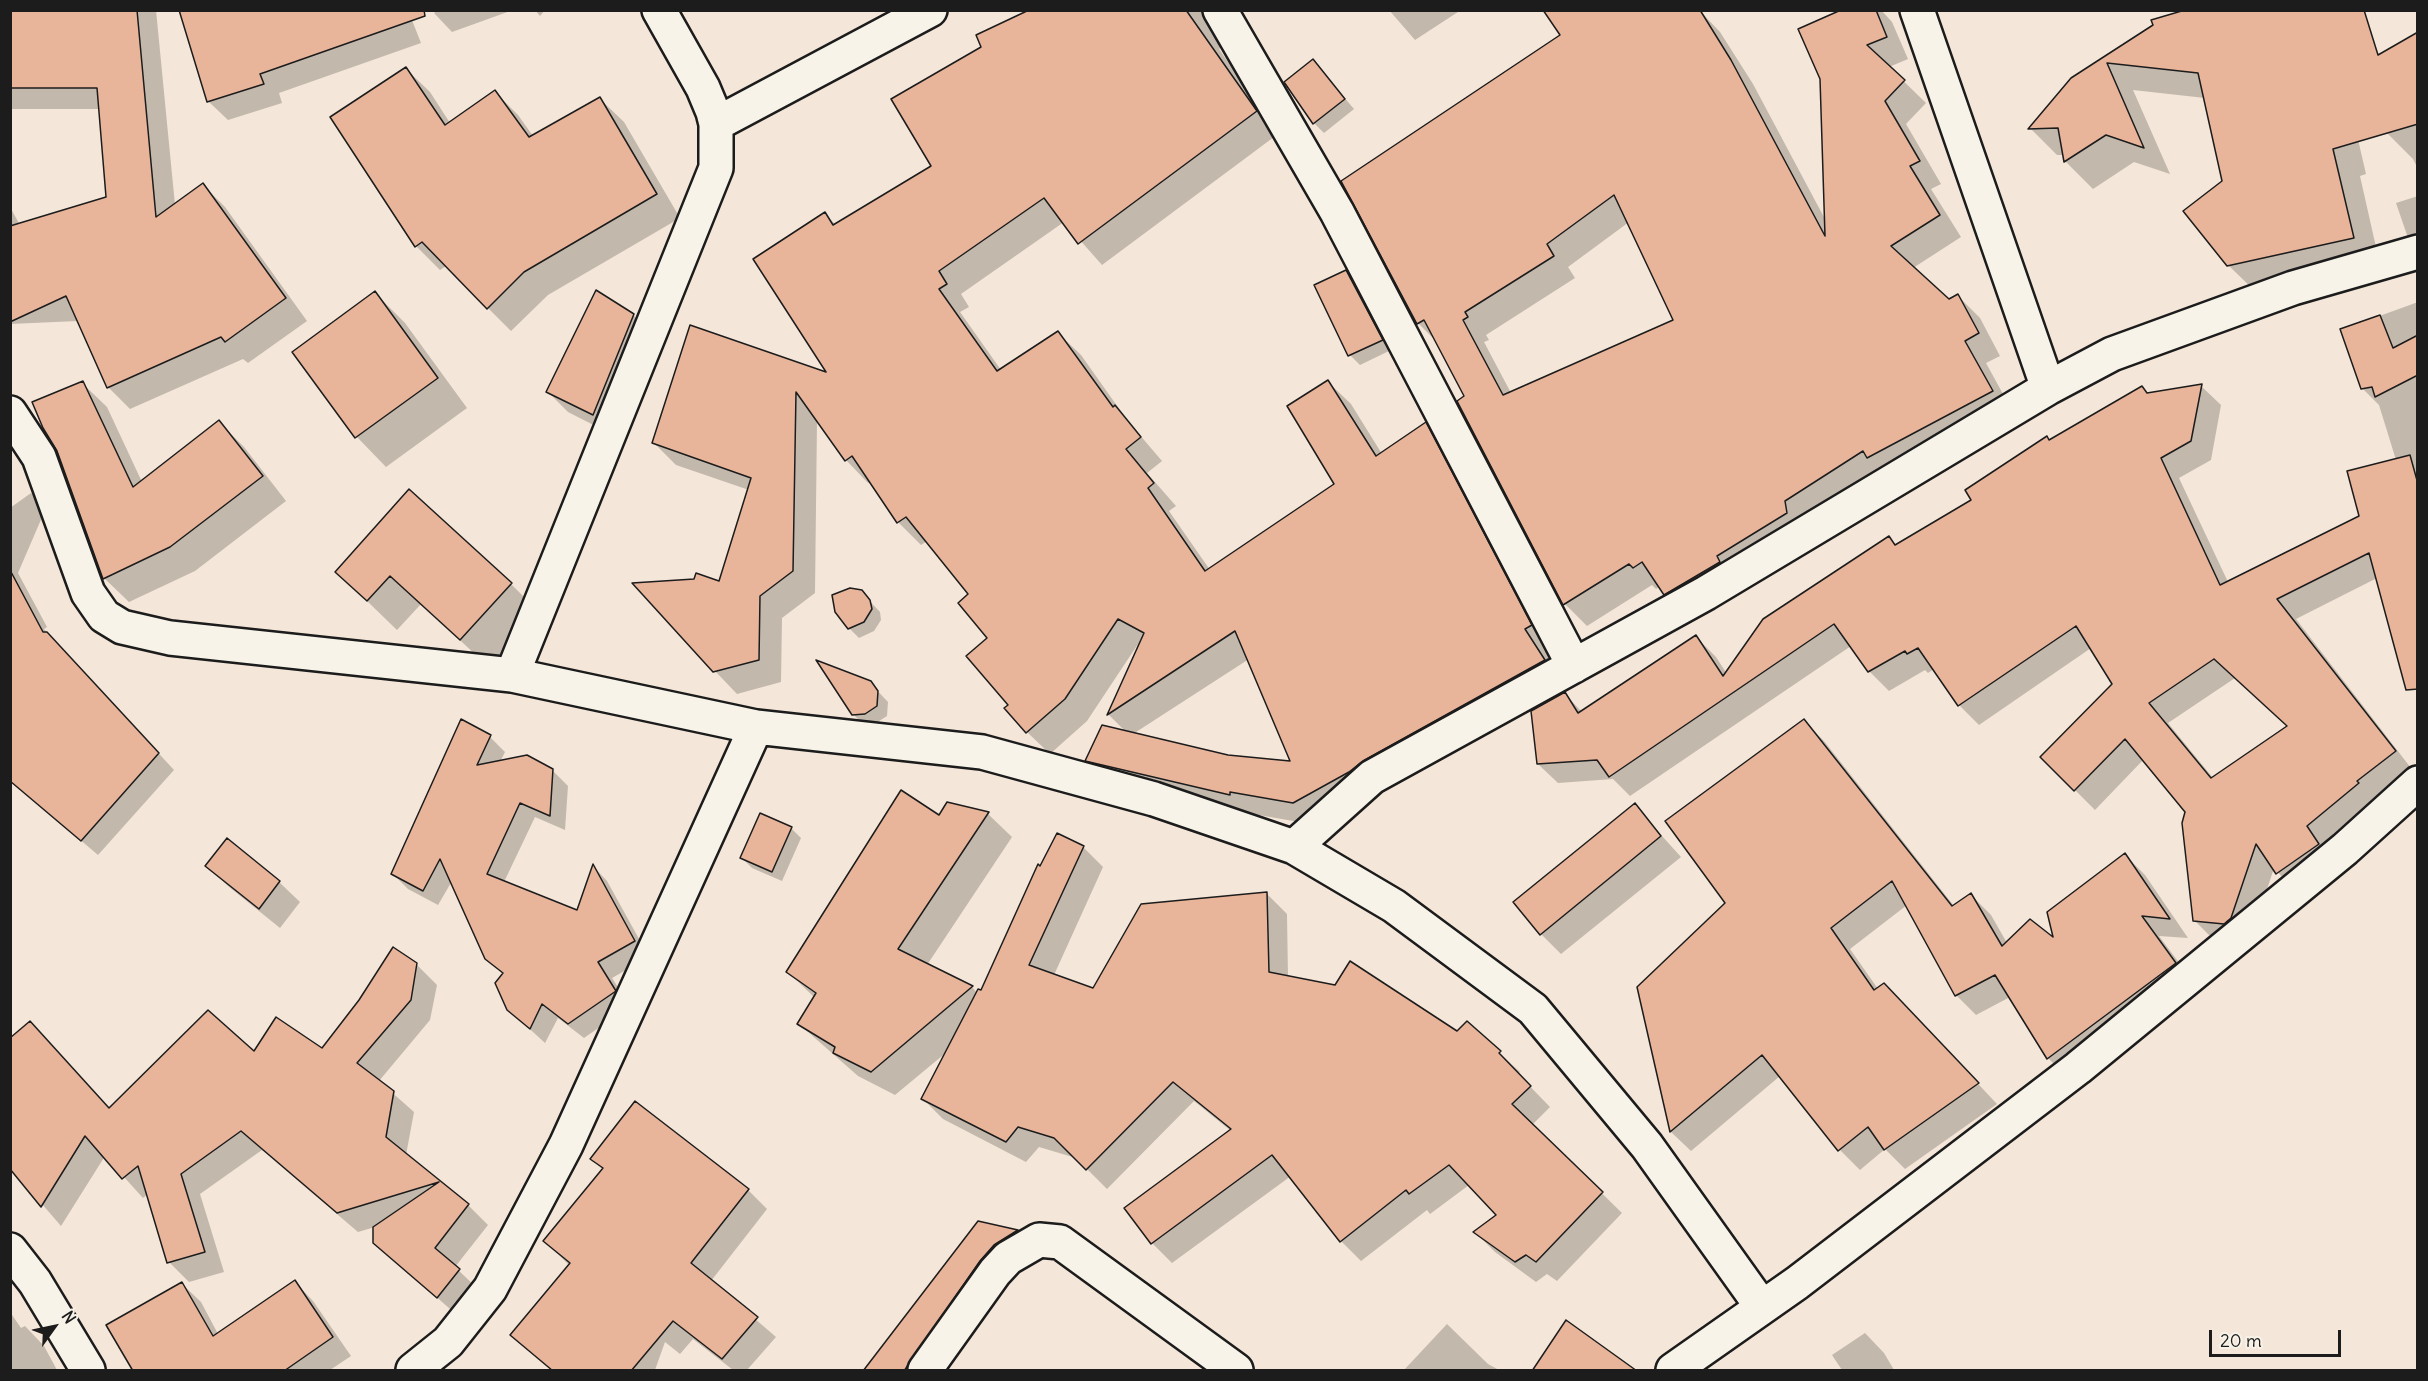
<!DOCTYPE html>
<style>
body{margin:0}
#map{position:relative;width:2428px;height:1381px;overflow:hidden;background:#f4e6d8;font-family:Delius,sans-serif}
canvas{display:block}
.frame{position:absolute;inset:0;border:12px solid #1c1c1c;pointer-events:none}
.north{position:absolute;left:24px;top:1297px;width:60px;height:60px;-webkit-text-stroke:4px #f7f3e8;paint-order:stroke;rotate:57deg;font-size:16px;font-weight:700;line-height:24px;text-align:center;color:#1c1c1c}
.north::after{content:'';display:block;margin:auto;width:21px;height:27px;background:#1c1c1c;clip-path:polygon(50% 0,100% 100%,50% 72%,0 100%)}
.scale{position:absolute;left:2209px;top:1330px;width:132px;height:27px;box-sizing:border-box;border:3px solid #1c1c1c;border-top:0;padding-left:8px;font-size:18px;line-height:21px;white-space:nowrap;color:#1c1c1c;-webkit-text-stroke:4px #f7f3e8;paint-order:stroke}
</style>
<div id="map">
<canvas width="2428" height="1381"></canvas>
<div class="frame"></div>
<div class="north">N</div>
<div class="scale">20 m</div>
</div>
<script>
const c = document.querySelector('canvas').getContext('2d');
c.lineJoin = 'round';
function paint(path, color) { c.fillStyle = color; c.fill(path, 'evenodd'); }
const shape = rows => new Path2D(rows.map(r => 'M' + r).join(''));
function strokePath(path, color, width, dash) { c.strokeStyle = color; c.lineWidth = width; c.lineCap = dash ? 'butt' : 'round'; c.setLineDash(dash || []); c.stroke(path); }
const shadow = shape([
 [10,10,156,10,175,205,203,185,225,207,307,321,248,363,243,359,130,409,108,387,78,321,10,324,10,207,20,225,108,198,101,109,10,109],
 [180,10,408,10,421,43,279,93,282,103,228,120,208,101],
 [437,10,513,10,452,32,434,13],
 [535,10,545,10,540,16],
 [1038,10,1207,10,1226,44,1219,49,1278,134,1102,265,1064,222,961,294,969,307,960,312,1001,370,1058,333,1081,355,1127,420,1162,461,1147,473,1176,506,1169,511,1210,570,1336,484,1328,382,1351,404,1382,454,1425,424,1448,447,1553,648,1546,652,1566,683,1316,825,1253,814,1252,817,1110,783,1087,760,1127,733,1108,714,1138,644,1087,721,1050,754,1027,732,1010,705,989,638,971,595,927,541,921,545,898,522,871,481,868,483,846,460,817,420,815,593,782,618,781,682,737,694,715,671,720,583,749,490,676,465,654,443,830,375,825,214,836,225,933,167,983,47],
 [1249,659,1292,763,1228,757,1133,734],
 [1389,10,1461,10,1415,40],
 [1699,10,1720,32,1753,84,1826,221,1844,10,1881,10,1892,22,1908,59,1889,67,1926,103,1906,124,1941,184,1931,189,1961,237,1913,268,1949,301,1958,296,1980,318,2000,356,1986,363,2014,414,1687,616,1660,586,1656,589,1652,585,1587,626,1565,604,1459,402,1466,397,1438,343,1418,323],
 [1629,222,1675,321,1511,393,1484,342,1489,340,1486,335,1575,278,1568,267],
 [2328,10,2366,174,2360,176,2380,265,2256,292,2228,265,2224,181,2205,98,2133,90,2170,174,2134,162,2093,189,2066,162,2064,155,2057,155,2030,128,2072,80,2155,26],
 [2418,34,2418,169,2413,159,2387,133],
 [1313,61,1354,109,1324,133,1314,123],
 [406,69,430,92,450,123,495,92,518,115,533,136,600,99,624,122,680,218,548,295,511,331,446,266,440,270,416,246],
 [2418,196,2418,246,2407,235,2396,203],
 [1346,272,1356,282,1391,350,1360,365,1350,355],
 [375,293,405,323,467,408,386,467,357,437,294,353],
 [2418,302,2418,659,2377,578,2296,619,2414,772,2296,892,2274,868,2251,938,2215,941,2195,921,2187,811,2144,759,2095,810,2042,757,2114,684,2091,648,1979,725,1959,705,1934,669,1928,673,1925,670,1889,691,1869,671,1851,646,1630,796,1613,779,1558,783,1538,764,1565,694,1582,712,1696,637,1716,657,1727,674,1889,538,1897,546,1973,500,2050,442,2142,388,2149,394,2201,386,2221,405,2211,460,2179,478,2228,582,2361,517,2396,460,2379,405,2362,388,2341,330],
 [2235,678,2289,727,2213,778,2168,723],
 [633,315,654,336,613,435,568,412,548,392],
 [82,383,107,407,142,482,219,422,244,447,286,501,195,571,129,602,104,578],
 [31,493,46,508,18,573,47,627,44,629,174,770,98,855,10,780,10,508],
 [337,572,511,584,541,614,491,669,421,604,397,630],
 [861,592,880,612,881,620,874,631,859,638,849,628],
 [870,683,888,702,887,716,876,723,863,724,853,714],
 [1804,721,1824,741,1954,906,1971,895,1991,915,2007,943,2056,941,2125,855,2145,875,2188,938,2159,936,2195,984,2068,1078,2048,1058,2010,997,1976,1015,1956,995,1907,905,1850,949,1878,989,1904,1005,1997,1104,1905,1169,1885,1149,1860,1170,1840,1150,1780,1076,1691,1151,1671,1132,1638,988,1727,903],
 [490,737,505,752,500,762,552,770,568,786,565,830,535,817,504,882,578,912,593,866,607,881,649,957,612,978,630,1006,584,1038,558,1018,545,1043,509,1010,504,975,486,958,452,881,438,905,408,889,393,874],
 [948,804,988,814,1012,837,927,965,972,987,977,993,982,992,1083,847,1103,867,1054,975,1094,990,1267,894,1287,914,1288,977,1457,1033,1467,1023,1520,1072,1518,1074,1550,1107,1532,1125,1622,1213,1557,1281,1547,1274,1536,1282,1495,1252,1475,1232,1498,1215,1469,1185,1430,1214,1427,1210,1361,1261,1341,1241,1291,1176,1172,1263,1152,1243,1126,1209,1231,1131,1194,1101,1107,1189,1076,1158,1039,1147,1026,1162,943,1119,923,1099,948,1051,895,1095,858,1076,799,1024,815,998,788,972,939,817],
 [1634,805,1681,857,1561,954,1541,934],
 [791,828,801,838,782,881,752,868,742,858],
 [227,840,279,882,300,902,280,928,228,886,207,866],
 [416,964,437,985,430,1020,379,1081,414,1112,406,1155,468,1205,488,1225,455,1267,479,1290,458,1316,375,1243,375,1227,358,1232,262,1150,200,1194,224,1272,189,1282,169,1262,148,1194,143,1198,105,1156,61,1226,10,1167,30,1023,110,1109,254,1053,322,1050],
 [592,1159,748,1190,767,1209,711,1281,776,1337,747,1370,733,1370,693,1339,680,1354,665,1342,655,1370,551,1370,512,1335,570,1266,545,1241,603,1170],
 [979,1223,1017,1232,1034,1249,935,1370,865,1370],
 [295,1282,313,1301,351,1356,330,1370,137,1370,182,1284,201,1302,218,1334],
 [10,1312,21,1328,25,1326,44,1346,57,1370,10,1370],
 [1447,1324,1488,1364,1499,1370,1404,1370],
 [1865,1333,1884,1353,1894,1370,1842,1370,1832,1355]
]);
const building = shape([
 [10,10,137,10,156,217,203,183,286,298,225,342,221,337,107,388,66,296,10,322,10,226,106,197,97,88,10,88,10,10],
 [179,10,424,10,425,16,260,74,264,84,207,102,179,10],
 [1029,10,1186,10,1257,111,1078,244,1044,198,939,271,947,284,939,289,997,371,1058,331,1113,407,1115,405,1141,437,1126,449,1154,483,1148,488,1205,571,1334,484,1287,406,1328,380,1376,456,1426,422,1532,625,1525,629,1545,660,1363,761,1349,772,1293,803,1230,792,1230,795,1085,761,1102,725,1228,755,1290,761,1235,631,1107,715,1144,633,1118,619,1065,699,1026,733,1004,708,1008,705,966,656,987,638,958,603,968,594,906,517,897,523,852,456,845,461,796,392,793,571,760,596,759,660,713,672,632,583,694,579,696,573,719,581,751,478,652,443,690,325,826,372,753,259,825,212,833,225,931,166,891,99,981,47,976,35,1029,10],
 [1543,10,1700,10,1731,60,1825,236,1820,79,1798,29,1841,10,1876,10,1887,37,1867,45,1905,80,1885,101,1920,161,1910,166,1940,215,1891,246,1949,299,1958,294,1979,333,1965,341,1993,391,1867,458,1863,451,1785,501,1787,513,1717,556,1720,562,1664,595,1642,562,1633,568,1629,564,1563,605,1457,401,1464,396,1424,320,1417,324,1341,181,1560,35,1543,10],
 [1614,195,1673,320,1503,395,1463,320,1468,317,1465,312,1554,256,1547,244,1614,195],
 [2185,10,2364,10,2378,55,2418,32,2418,124,2333,149,2354,238,2227,266,2183,211,2222,181,2198,73,2107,63,2144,148,2106,135,2064,162,2058,128,2028,129,2071,78,2153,25,2151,20,2185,10],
 [1313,59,1345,99,1313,124,1284,82,1313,59],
 [406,67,445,125,495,90,529,137,600,97,657,194,524,272,487,309,422,242,415,247,330,117,406,67],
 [1346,270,1383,340,1348,356,1314,285,1346,270],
 [596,290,634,314,593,415,546,392,596,290],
 [375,291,438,378,355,438,292,352,375,291],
 [2380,315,2393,348,2418,335,2418,375,2375,397,2372,387,2361,389,2340,329,2380,315],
 [83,381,133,487,219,420,263,476,170,547,103,579,57,451,43,428,32,402,83,381],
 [2202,384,2191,441,2161,458,2220,585,2359,516,2347,471,2410,455,2418,484,2418,689,2406,690,2369,553,2277,599,2396,751,2357,781,2359,783,2307,826,2319,844,2276,874,2256,844,2231,918,2224,924,2193,921,2182,823,2185,812,2125,739,2074,791,2040,757,2112,684,2076,626,1958,706,1918,648,1907,654,1905,651,1868,672,1834,624,1609,777,1597,760,1537,764,1531,711,1565,692,1578,713,1696,635,1723,676,1763,619,1889,536,1895,545,1971,500,1965,490,2047,436,2049,440,2142,386,2147,393,2202,384],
 [2214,659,2287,726,2211,778,2149,703,2214,659],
 [409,489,512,583,460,640,390,576,367,601,335,572,409,489],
 [10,570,43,632,47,632,159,753,81,841,10,781,10,570],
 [850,588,862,590,870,600,872,609,864,622,848,629,835,612,832,595,850,588],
 [816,660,871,681,878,691,877,706,865,714,852,715,816,660],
 [461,719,491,735,477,765,527,755,553,769,550,816,520,803,487,874,577,910,593,864,635,941,598,962,616,991,568,1024,542,1004,530,1029,507,1010,495,983,503,973,485,959,440,859,423,891,391,874,461,719],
 [1804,719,1952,906,1971,893,2002,946,2030,919,2053,937,2047,912,2125,853,2170,919,2142,916,2176,963,2047,1059,1995,975,1955,996,1892,881,1831,928,1874,990,1884,983,1979,1083,1884,1150,1868,1127,1838,1151,1762,1055,1670,1132,1637,987,1725,903,1665,821,1804,719],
 [901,790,939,815,947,802,989,812,898,949,973,986,871,1072,833,1053,835,1047,797,1024,816,993,786,972,901,790],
 [1635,803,1661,836,1540,935,1513,902,1635,803],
 [760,813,792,827,772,872,740,858,760,813],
 [1057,833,1084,846,1029,965,1093,988,1141,904,1267,892,1269,972,1335,985,1350,961,1457,1031,1467,1021,1501,1051,1499,1053,1531,1086,1512,1104,1603,1192,1536,1262,1526,1255,1515,1262,1473,1232,1496,1215,1449,1165,1409,1194,1406,1190,1340,1242,1272,1155,1151,1244,1124,1208,1231,1129,1173,1082,1086,1170,1054,1138,1018,1127,1006,1142,921,1099,978,989,981,990,1038,864,1040,866,1057,833],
 [227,838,280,881,259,909,205,866,227,838],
 [393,947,417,963,411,1000,357,1063,394,1091,386,1137,469,1204,435,1248,460,1269,437,1298,373,1243,373,1227,439,1182,337,1213,241,1131,181,1174,205,1252,167,1263,138,1166,122,1179,85,1136,41,1207,10,1169,10,1038,30,1021,109,1108,208,1010,254,1051,276,1017,322,1048,359,1000,393,947],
 [635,1101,749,1189,691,1263,758,1317,722,1359,673,1321,631,1371,553,1371,510,1335,570,1263,543,1241,603,1168,590,1159,635,1101],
 [978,1221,1018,1230,994,1245,980,1261,904,1371,863,1371,978,1221],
 [295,1280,333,1337,284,1371,133,1371,106,1325,182,1282,213,1336,295,1280],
 [1566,1320,1637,1371,1532,1371,1566,1320]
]);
const street = shape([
 [1220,10,1337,212,1574,666],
 [1917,10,2048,388],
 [716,124,930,10],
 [10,413,39,457,88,593,104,616,122,627,170,638,512,675,756,727,982,752,1154,799,1294,847,1394,906,1533,1009,1647,1146,1762,1307],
 [512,675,716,168,716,124,713,112,703,88,659,10],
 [1294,847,1372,777,1706,593,2048,388,2112,354,2293,288,2418,252],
 [10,1250,35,1282,88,1370],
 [413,1370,448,1342,490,1289,566,1145,756,727],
 [925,1370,995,1272,1008,1258,1039,1240,1060,1242,1236,1370],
 [1673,1370,1797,1283,2078,1068,2345,849,2418,783]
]);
paint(shadow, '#0003');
paint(building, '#e8b49a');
strokePath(building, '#1c1c1c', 1.5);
strokePath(street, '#1c1c1c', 38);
strokePath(street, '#f7f3e8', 33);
</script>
